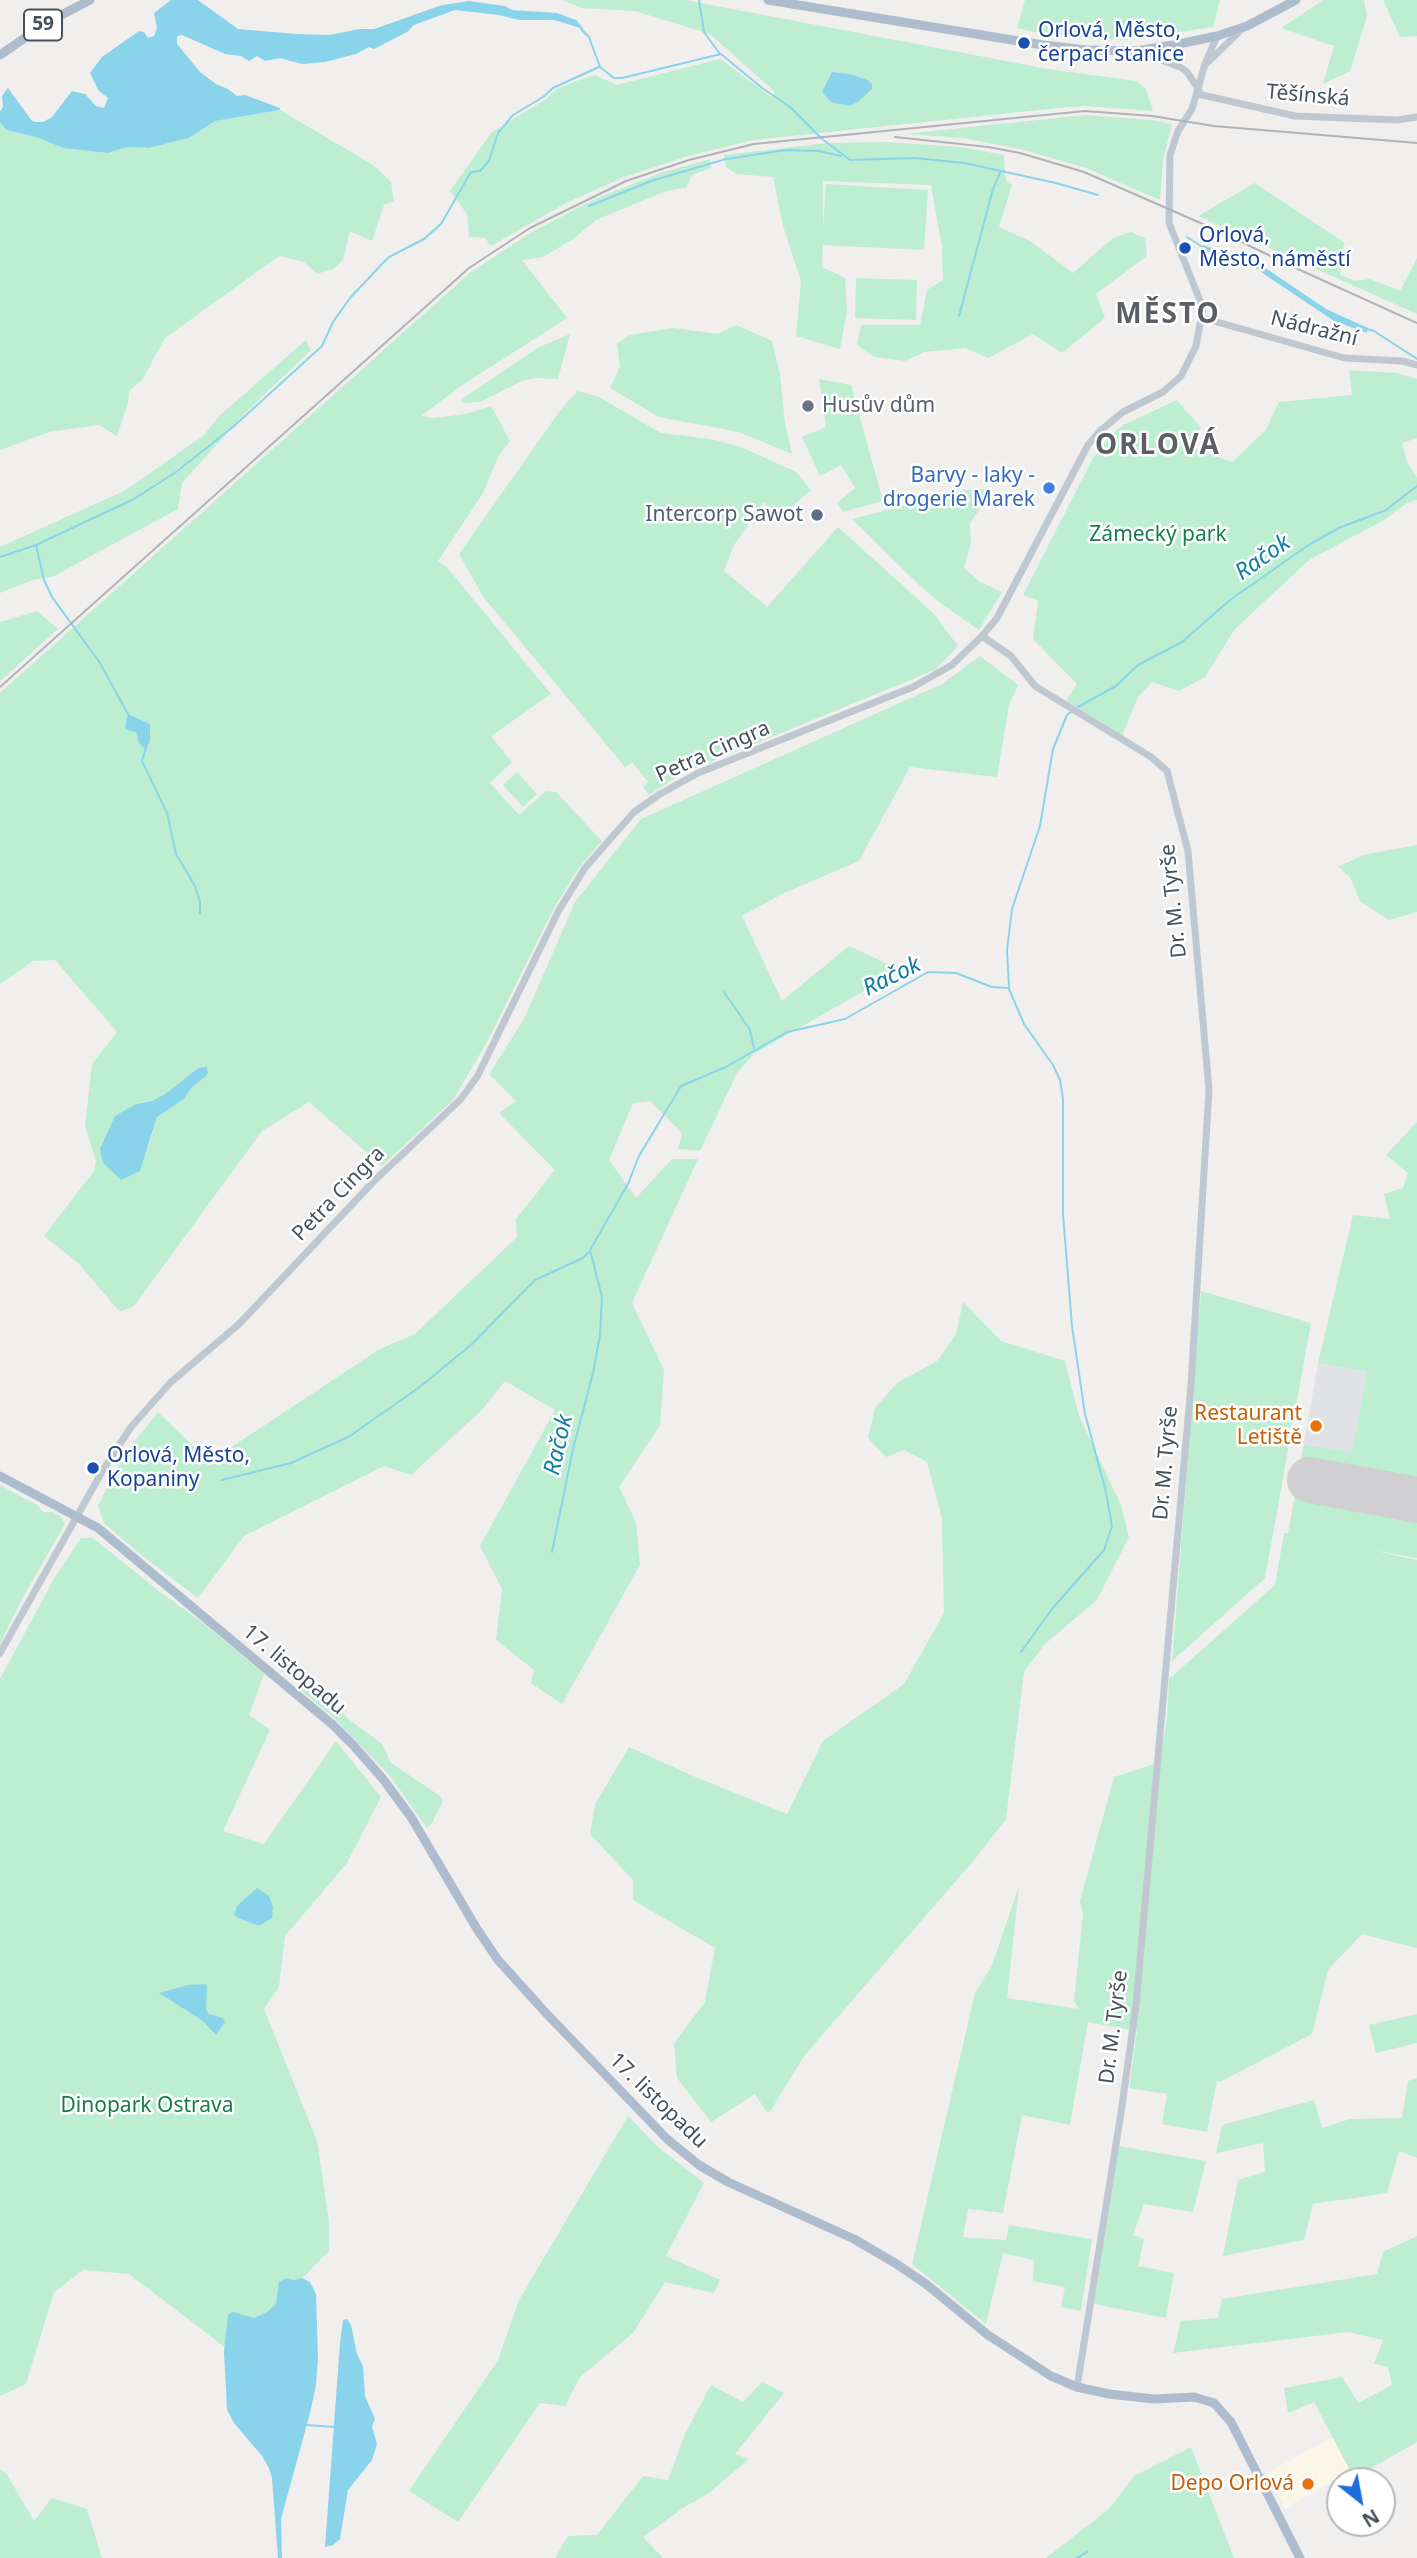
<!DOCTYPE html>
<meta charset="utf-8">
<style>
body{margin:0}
#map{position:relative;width:1417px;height:2558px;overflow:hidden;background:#f1eeee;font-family:"Noto Sans",sans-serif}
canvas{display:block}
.north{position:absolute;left:1326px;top:2467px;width:70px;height:70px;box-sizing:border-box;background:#fff;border:2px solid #b5b9bd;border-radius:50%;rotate:149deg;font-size:19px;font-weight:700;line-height:28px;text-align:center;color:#46515b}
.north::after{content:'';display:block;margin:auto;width:24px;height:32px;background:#1b6cdd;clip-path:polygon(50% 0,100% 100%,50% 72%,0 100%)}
</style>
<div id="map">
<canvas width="1417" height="2558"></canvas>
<div class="north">N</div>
</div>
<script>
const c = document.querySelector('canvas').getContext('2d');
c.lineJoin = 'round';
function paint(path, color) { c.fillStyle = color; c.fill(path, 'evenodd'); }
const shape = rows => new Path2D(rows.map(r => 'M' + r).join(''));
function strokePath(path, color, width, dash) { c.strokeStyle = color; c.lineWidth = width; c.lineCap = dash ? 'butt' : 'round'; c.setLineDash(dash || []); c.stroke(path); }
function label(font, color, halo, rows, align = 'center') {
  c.font = font + ' "Noto Sans",sans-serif'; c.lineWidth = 5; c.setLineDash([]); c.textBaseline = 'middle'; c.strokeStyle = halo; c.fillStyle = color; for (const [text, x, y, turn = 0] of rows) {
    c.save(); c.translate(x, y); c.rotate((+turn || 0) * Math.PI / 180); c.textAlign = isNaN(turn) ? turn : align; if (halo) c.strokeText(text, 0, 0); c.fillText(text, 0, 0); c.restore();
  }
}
const commercial = shape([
 [1333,2437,1351,2472,1285,2508,1267,2473]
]);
const airport = shape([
 [1318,1363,1367,1372,1352,1452,1293,1507]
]);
const green = shape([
 [562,0,685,0,1048,69,1136,81,1146,89,1153,111,1085,106,1059,108,753,140,688,156,624,177,566,203,491,246,485,238,469,237,467,214,450,191,492,132,545,100,556,90,576,81,595,75,617,85,720,59,771,97,775,92,710,34,635,11,581,8],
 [832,72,850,74,868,80,872,89,858,102],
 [1025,0,1220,0,1213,27,1125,40,1052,36,1017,28],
 [1323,0,1364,0,1367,16,1350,71,1323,84,1334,46,1281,28],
 [1383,0,1417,0,1417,36,1400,37],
 [280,110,373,165,391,182,394,201,384,205,372,241,350,231,343,260,333,269,317,274,304,262,279,256,165,338,142,380,129,391,128,403,117,436,99,425,49,432,0,450,0,122,6,130,36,137,63,148,108,153,127,147,149,148,189,138,215,121],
 [1085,115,1152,120,1172,124,1163,160,1160,200,1086,168,1021,149,962,138,905,134],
 [885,142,961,147,1004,155,1005,177,1007,182,1012,185,999,227,1030,241,1073,273,1113,238,1131,232,1145,238,1147,256,1096,294,1105,318,1062,353,1033,334,988,358,965,348,924,352,905,361,874,357,857,345,861,325,920,325,927,290,943,280,942,247,931,185,823,181,823,229,826,184,928,190,924,250,823,245,822,267,845,278,847,310,840,349,796,336,801,281,783,226,773,177,736,174,726,167,724,155,827,143],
 [710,159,711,168,692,175,686,188,666,191,596,220,573,239,543,257,522,260,567,318,461,386,421,416,433,418,465,414,491,406,510,441,499,455,483,493,438,561,446,566,551,694,491,736,512,762,490,783,519,815,546,791,556,792,602,841,578,869,554,908,487,1042,453,1100,382,1166,309,1102,262,1131,134,1306,120,1312,78,1263,44,1236,94,1171,96,1161,85,1126,92,1064,117,1032,55,960,33,961,0,984,0,693,471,272,532,232,597,198,660,173],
 [198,1068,203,1078,191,1088,184,1099,157,1117,148,1149,136,1104,152,1101,165,1094],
 [1255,183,1344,242,1340,275,1355,281,1370,279,1400,291,1417,258,1417,314,1198,216],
 [856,278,917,280,916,320,855,318],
 [736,325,772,341,780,375,785,423,792,454,739,432,659,417,610,388,620,367,617,344,629,335,674,328,718,334],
 [570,334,558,379,536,378,524,380,480,402,463,403,461,400,537,348],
 [306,340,311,350,247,411,182,483,178,509,54,576,33,580,0,593,0,547,124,491,203,436,218,417],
 [1349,370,1397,373,1417,379,1417,438,1402,443,1407,462,1417,478,1417,500,1407,503,1384,520,1309,560,1234,630,1205,677,1179,691,1152,682,1138,697,1122,736,1066,700,1077,684,1033,639,1038,601,1023,595,1093,458,1110,437,1123,425,1177,400,1201,428,1194,440,1197,449,1232,462,1265,431,1279,402,1352,395],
 [819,379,851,385,883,501,843,512,837,503,855,488,841,465,820,476,802,437,826,427],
 [577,391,597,396,661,433,711,439,741,447,796,472,811,490,779,518,764,502,734,545,724,571,767,607,838,527,933,613,958,646,935,670,681,774,649,795,643,787,648,782,632,762,625,767,484,598,459,554,559,412],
 [983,489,990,494,970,523,971,542,964,568,980,582,1002,592,979,630,943,605,918,584,852,519,965,490],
 [37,611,58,629,0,681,0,622],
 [980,656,1018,685,1009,705,997,777,910,767,859,861,782,894,742,916,782,1001,849,946,901,970,755,1053,737,1073,700,1151,678,1149,682,1133,650,1101,633,1103,609,1160,636,1198,672,1159,698,1159,632,1303,664,1370,660,1425,619,1487,636,1522,640,1565,562,1704,531,1683,534,1670,496,1640,502,1589,480,1546,555,1410,505,1381,482,1410,411,1475,384,1466,244,1536,198,1598,140,1554,104,1523,98,1506,123,1456,158,1412,209,1462,378,1350,415,1334,517,1237,516,1219,555,1170,499,1113,516,1101,489,1074,524,1019,575,902,641,819,942,684],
 [517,772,537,794,523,807,503,785],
 [1417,845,1417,912,1389,920,1360,901,1350,877,1338,867,1363,855],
 [1417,1122,1417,1558,1371,1550,1417,1560,1417,1948,1362,1934,1328,1970,1312,2034,1220,2082,1217,2080,1207,2132,1162,2124,1167,2094,1129,2088,1137,2031,1088,2022,1070,2125,1022,2115,1003,2213,968,2209,963,2237,1006,2240,1009,2225,1092,2239,1081,2311,1061,2307,1065,2287,1033,2281,1034,2260,1003,2253,986,2324,912,2264,975,1993,992,1965,1019,1886,1007,1998,1079,2009,1074,2001,1083,1914,1080,1901,1114,1777,1160,1762,1167,1718,1169,1679,1275,1585,1284,1533,1288,1533,1304,1445,1352,1452,1367,1372,1318,1363,1353,1215,1390,1219,1384,1194,1403,1188,1408,1173,1386,1155],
 [1201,1291,1311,1323,1265,1578,1172,1661],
 [963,1302,1001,1341,1065,1361,1079,1416,1121,1505,1129,1537,1097,1600,1045,1644,1024,1672,1006,1819,975,1859,804,2056,771,2110,767,2113,755,2094,711,2122,677,2078,674,2043,705,2002,715,1948,633,1900,633,1880,590,1834,595,1804,629,1747,700,1779,787,1814,823,1741,904,1684,944,1613,942,1519,927,1462,904,1450,886,1457,868,1438,875,1408,897,1383,937,1361,956,1334],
 [0,1485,37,1505,43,1512,53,1512,61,1517,65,1524,22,1599,0,1644],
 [81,1538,93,1538,160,1592,203,1623,264,1674,249,1715,270,1730,223,1831,264,1844,336,1741,381,1797,347,1863,285,1936,279,1987,264,2009,317,2141,329,2221,329,2251,230,2351,129,2274,83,2270,54,2292,26,2384,0,2396,0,1679,56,1575],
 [305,1680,339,1707,347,1718,382,1744,391,1763,440,1796,443,1801,432,1823,427,1828,390,1776,335,1719,297,1687],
 [1417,2014,1417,2043,1376,2053,1369,2025],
 [1417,2078,1417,2158,1399,2151,1387,2193,1313,2204,1304,2240,1223,2256,1238,2180,1265,2172,1263,2143,1216,2153,1222,2125,1314,2100,1322,2128,1350,2119,1402,2118,1408,2081],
 [628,2116,659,2148,704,2183,666,2256,720,2280,714,2293,665,2282,633,2333,580,2377,565,2406,540,2403,458,2522,409,2491,498,2360,519,2300],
 [1119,2146,1206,2161,1193,2212,1144,2204,1133,2235,1144,2239,1138,2266,1174,2273,1166,2318,1094,2304],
 [1417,2236,1417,2442,1354,2478,1314,2402,1288,2413,1284,2388,1342,2377,1358,2403,1392,2385,1388,2367,1374,2364,1383,2340,1348,2332,1173,2353,1181,2321,1218,2318,1222,2299,1377,2274,1383,2252],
 [762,2382,784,2393,735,2454,749,2459,709,2493,683,2508,643,2537,663,2558,555,2558,568,2536,597,2535,643,2476,668,2480,685,2434,711,2385,743,2402],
 [1191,2447,1234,2558,1046,2558,1109,2509,1134,2476],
 [0,2469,6,2473,34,2521,52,2498,87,2509,102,2558,0,2558]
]);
const water = shape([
 [171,0,198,0,238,29,297,34,329,35,360,29,374,29,442,5,469,1,505,6,512,10,557,13,576,20,584,29,554,20,519,20,499,15,455,10,414,25,407,32,374,49,369,47,356,54,325,62,302,64,280,58,265,61,257,56,249,61,241,56,225,54,182,35,177,36,177,44,200,72,216,84,228,89,237,96,245,95,280,108,280,110,215,121,189,138,149,148,127,147,108,153,63,148,36,137,6,130,0,122,0,111,3,107,2,96,8,88,32,121,36,122,43,122,52,117,72,91,85,94,96,106,104,108,108,98,98,90,90,73,102,57,139,31,144,32,148,38,154,36,157,28,154,13],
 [832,72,850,74,868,80,872,84,872,89,858,102,849,106,831,102,822,92],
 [1203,245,1258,263,1326,309,1368,328,1367,333,1334,321,1255,268,1201,249],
 [130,715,150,724,150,741,146,750,138,742,137,733,125,729,127,717],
 [207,1067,208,1073,205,1077,191,1088,184,1099,157,1117,140,1171,121,1180,103,1163,100,1149,115,1116,136,1104,152,1101,165,1094,198,1068],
 [257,1888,269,1896,273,1907,272,1918,259,1926,236,1917,234,1914,237,1906],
 [205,1984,207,1986,206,2010,209,2014,223,2018,225,2022,216,2035,203,2021,159,1993,188,1985],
 [286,2278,294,2280,302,2278,310,2282,316,2294,318,2357,316,2385,310,2413,281,2519,282,2558,278,2558,272,2478,269,2468,262,2456,234,2423,227,2410,224,2352,228,2314,233,2312,254,2318,267,2312,276,2304,279,2282],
 [347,2319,351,2325,357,2354,363,2366,365,2396,375,2419,372,2427,377,2444,372,2460,348,2490,340,2539,333,2545,325,2547,340,2343,343,2320]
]);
const stream = shape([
 [699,0,704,32,720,54],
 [581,29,589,37,600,67,614,78,622,78,721,54,762,88,789,106,821,138,850,160,915,158,964,163,1056,183,1098,195],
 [589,206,651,181,726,159,786,150,819,151,841,156],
 [1187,237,1204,248],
 [959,316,993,189,1000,173],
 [1367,329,1374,331,1417,359],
 [36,545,44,580,52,597,100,663,129,716],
 [0,557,36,545,134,499,176,472,233,427,322,346,333,322,350,298,382,264,389,257,424,239,441,224,471,172,480,171,489,161,498,133,513,115,543,97,553,88,599,67],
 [1078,707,1116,686,1138,665,1182,642,1230,600,1310,544,1339,528,1386,510,1417,486],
 [146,748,142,761,167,813,176,854,194,884,200,901,200,913],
 [1009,989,1024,1024,1053,1065,1060,1080,1063,1099,1063,1214,1072,1326,1085,1414,1106,1492,1112,1526,1104,1550,1052,1609,1021,1652],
 [724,992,750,1030,754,1048],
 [222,1480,291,1463,350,1436,421,1386,472,1344,535,1280,583,1258,589,1252],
 [552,1552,573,1449,593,1373,600,1335,602,1297,590,1250,628,1184,639,1156,681,1086,726,1067,787,1032,845,1019,928,972,956,973,992,987,1009,988,1007,950,1012,909,1040,826,1053,749,1067,715,1071,712],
 [307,2425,334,2427],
 [1077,2558,1087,2552]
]);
const runway = shape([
 [1310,1480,1417,1500]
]);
const minor = shape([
 [1139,52,1180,67,1187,72,1199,90],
 [1206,64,1240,31],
 [1198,94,1295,116,1397,120,1417,117],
 [1203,318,1344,358,1402,361,1417,365],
 [982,636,1011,656,1035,686,1151,757,1167,771,1188,851,1209,1090,1191,1385,1136,2005,1121,2113,1077,2387],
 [0,1653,103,1470,131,1427,171,1382,239,1324,375,1180,460,1100,477,1077,559,910,585,868,634,812,660,794,698,773,913,687,952,665,982,636,997,618,1088,445,1100,431,1123,412,1163,392,1181,376,1196,346,1203,308,1169,223,1170,155,1178,131,1192,109,1205,64,1217,36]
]);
const major = shape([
 [768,0,1043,45,1086,50,1135,51,1174,45,1217,36,1247,26,1296,0],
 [0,55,48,22,90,0],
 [0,1476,98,1528,333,1725,353,1745,383,1779,411,1817,477,1929,498,1960,545,2012,667,2139,699,2165,728,2182,854,2239,895,2263,926,2284,988,2335,1051,2376,1077,2387,1109,2394,1154,2399,1194,2397,1214,2403,1231,2422,1300,2558]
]);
const rail = shape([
 [895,137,988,147,1020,153,1084,172,1212,228,1300,270,1417,323],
 [0,687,469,268,530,228,626,181,689,160,754,144,1085,111,1152,116,1214,126,1417,143]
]);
const markers = [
 [1024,43,7,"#1a4fb4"],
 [1185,248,7,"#1a4fb4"],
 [808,406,7,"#6b7280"],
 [1049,488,7,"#3f7fe0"],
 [817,515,7,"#5c6f8a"],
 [1316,1426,7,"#e8710a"],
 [93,1468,7,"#1a4fb4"],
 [1308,2484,7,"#e8710a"]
];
const shields = [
 [43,25,38]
];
const shieldNames = [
 ["59",43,25]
];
const transitNames = [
 ["Orlová, Město,",1038,31],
 ["čerpací stanice",1038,55],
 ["Orlová,",1199,236],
 ["Město, náměstí",1199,260],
 ["Orlová, Město,",107,1456],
 ["Kopaniny",107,1480]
];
const streetNames = [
 ["Těšínská",1308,96,5],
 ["Nádražní",1314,329,14],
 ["Petra Cingra",713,752,-24],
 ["Dr. M. Tyrše",1174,901,-96],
 ["Petra Cingra",339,1194,-46],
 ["Dr. M. Tyrše",1166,1463,-85],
 ["17. listopadu",294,1670,40],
 ["Dr. M. Tyrše",1114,2027,-83],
 ["17. listopadu",658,2101,44]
];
const worshipNames = [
 ["Husův dům",822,406]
];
const shopNames = [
 ["Barvy - laky -",1035,476],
 ["drogerie Marek",1035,500]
];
const serviceNames = [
 ["Intercorp Sawot",803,515]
];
const parkNames = [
 ["Zámecký park",1158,535],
 ["Dinopark Ostrava",147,2106]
];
const foodNames = [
 ["Restaurant",1302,1414],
 ["Letiště",1302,1438],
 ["Depo Orlová",1294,2484]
];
const waterNames = [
 ["Račok",1263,558,-35],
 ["Račok",892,977,-26],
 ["Račok",559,1445,-77]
];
const districtNames = [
 ["MĚSTO",1168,315],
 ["ORLOVÁ",1158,446]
];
paint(commercial, '#fbf6e7');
paint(airport, '#e0e2e6');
paint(green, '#bdeed1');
paint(water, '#8ad4eb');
strokePath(stream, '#8ad4eb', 2);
strokePath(runway, '#d0d0d3', 46);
strokePath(minor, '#bfc8d0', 7);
strokePath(major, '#aebdcd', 9);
strokePath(rail, '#b0b3b8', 2);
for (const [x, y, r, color] of markers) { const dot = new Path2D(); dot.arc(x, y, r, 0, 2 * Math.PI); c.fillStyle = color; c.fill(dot); strokePath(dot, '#fff', 2.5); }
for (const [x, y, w] of shields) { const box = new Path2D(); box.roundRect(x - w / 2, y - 15.5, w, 31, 5); c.fillStyle = '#fff'; c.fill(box); strokePath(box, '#46515b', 2); }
label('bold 19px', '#46515b', null, shieldNames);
label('21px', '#164399', '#fff', transitNames, 'left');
label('21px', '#46515b', '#fff', streetNames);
label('21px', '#5b616d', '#fff', worshipNames, 'left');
label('21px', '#366cbe', '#fff', shopNames, 'right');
label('21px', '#4e5e75', '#fff', serviceNames, 'right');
label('21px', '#187c4c', '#fff', parkNames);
label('21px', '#c56008', '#fff', foodNames, 'right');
label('italic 23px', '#0e7da0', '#fff', waterNames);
c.letterSpacing = '2px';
label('bold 28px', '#5b5e63', '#fff', districtNames);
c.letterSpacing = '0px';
</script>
